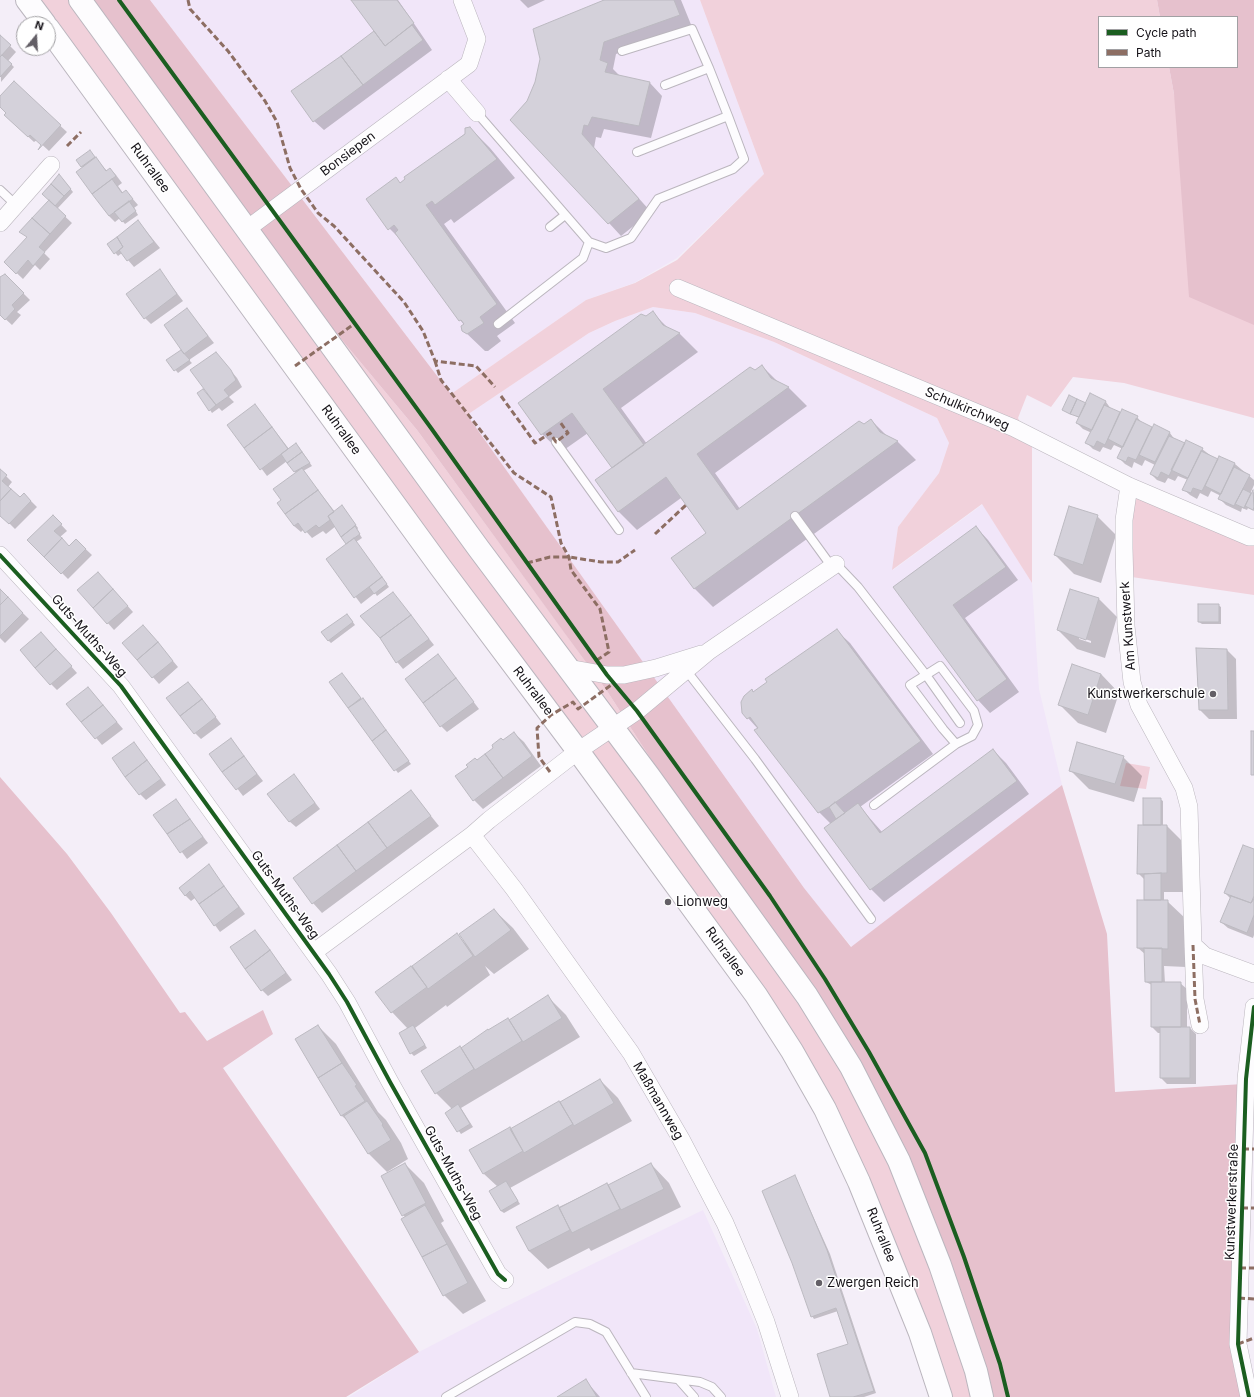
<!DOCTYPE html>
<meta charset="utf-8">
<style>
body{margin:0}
#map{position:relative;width:1254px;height:1397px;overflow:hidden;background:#f4eef8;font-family:Inter,sans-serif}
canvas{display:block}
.legend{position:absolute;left:1098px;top:16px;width:140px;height:52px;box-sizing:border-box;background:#fff;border:1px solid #a1a0a3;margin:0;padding:5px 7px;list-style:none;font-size:12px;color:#151218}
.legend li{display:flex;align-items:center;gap:8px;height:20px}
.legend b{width:20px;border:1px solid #a1a0a3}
.north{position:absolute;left:16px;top:16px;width:40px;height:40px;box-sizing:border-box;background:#fff;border:1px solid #a1a0a3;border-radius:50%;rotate:18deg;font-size:11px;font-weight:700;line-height:16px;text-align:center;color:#151218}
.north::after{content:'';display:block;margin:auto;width:14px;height:18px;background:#635f66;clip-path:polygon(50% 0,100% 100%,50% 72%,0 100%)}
</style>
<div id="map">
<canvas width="1254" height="1397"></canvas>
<ul class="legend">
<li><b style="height:5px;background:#1b5e20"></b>Cycle path</li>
<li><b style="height:5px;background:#8d6e63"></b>Path</li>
</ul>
<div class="north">N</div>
</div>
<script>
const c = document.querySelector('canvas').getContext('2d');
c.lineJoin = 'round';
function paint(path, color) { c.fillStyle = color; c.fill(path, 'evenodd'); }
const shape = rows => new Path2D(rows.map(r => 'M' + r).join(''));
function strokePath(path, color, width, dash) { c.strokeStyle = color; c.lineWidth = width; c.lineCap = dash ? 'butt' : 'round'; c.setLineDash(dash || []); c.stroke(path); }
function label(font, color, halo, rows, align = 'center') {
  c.font = font + ' Inter,sans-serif'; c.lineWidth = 3; c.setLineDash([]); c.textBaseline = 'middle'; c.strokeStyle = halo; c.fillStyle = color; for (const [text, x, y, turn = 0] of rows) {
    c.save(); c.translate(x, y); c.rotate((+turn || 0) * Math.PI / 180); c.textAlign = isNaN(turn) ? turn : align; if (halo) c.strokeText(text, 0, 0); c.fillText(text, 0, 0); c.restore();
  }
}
const built = shape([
 [150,0,700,0,764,174,677,258,634,283,586,300,451,394],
 [653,307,695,313,774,342,937,418,949,443,939,473,898,527,893,570,983,504,1032,583,1039,689,1062,785,852,947,802,888,467,415,589,333,615,321],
 [703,1210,757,1329,776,1397,349,1397,419,1352,505,1307]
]);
const green = shape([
 [29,0,91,0,297,286,417,430,607,691,850,1067,980,1397,942,1397,827,1110],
 [700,0,1157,0,1160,17,1099,17,1099,67,1169,67,1174,94,1254,325,1254,418,1124,383,1073,377,1051,407,1027,395,1018,418,1032,447,1032,583,982,504,892,570,898,527,939,473,949,443,937,418,774,342,695,313,653,307,615,321,589,333,467,415,451,394,586,300,635,283,677,260,764,174],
 [1129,486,1254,537,1254,595,1125,576],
 [1126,763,1150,767,1146,789,1120,786]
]);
const forest = shape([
 [91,0,150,0,467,415,804,888,851,947,1062,785,1107,934,1115,1092,1243,1084,1240,1148,1248,1397,984,1397,900,1160,754,919,607,691,563,631,417,430,297,286],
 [1157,0,1254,0,1254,325,1189,297,1174,94,1169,67,1237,67,1237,17,1160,17],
 [0,777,67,854,111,913,180,1013,185,1012,207,1041,263,1010,273,1034,223,1068,419,1352,346,1397,0,1397]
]);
const shadow = shape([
 [353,0,398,0,432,50,324,130,314,121,375,32],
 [520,0,545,0,528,8],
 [606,0,681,0,692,27,616,54,613,69,620,76,650,83,662,96,651,138,604,129,601,138,596,137,594,148,651,212,621,236,609,223,527,102],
 [0,36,16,52,8,61,14,67,1,82],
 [14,83,67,132,49,151,37,140,34,142,11,121,8,113,0,106,0,98],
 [471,129,490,148,515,178,454,223,451,219,444,224,515,323,497,336,501,341,488,351,485,351,463,330,464,325,405,244,389,228,400,184],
 [92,154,107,171,110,169,116,175,122,183,118,186,123,193,126,191,138,205,134,208,138,215,125,224,120,218,115,222,109,216,77,172,83,168,77,160],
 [62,178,73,192,57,209,72,223,44,253,50,259,40,270,35,265,23,279,5,262,28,237],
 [138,221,160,248,134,267,122,253,118,256,108,244],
 [160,271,183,301,151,324,145,318],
 [5,275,30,300,17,312,21,315,12,325,0,314,0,279],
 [187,309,214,343,189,360,192,363,178,373,168,361,183,350],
 [653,313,669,329,680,334,698,352,621,408,647,444,762,366,778,382,789,388,807,406,715,473,740,509,871,420,887,436,898,442,916,460,713,607,695,589,672,558,707,533,681,498,637,530,618,511,614,468,588,433,561,452,542,434,646,317],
 [216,353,237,378,242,387,229,397,234,402,222,411,219,408,212,413,210,410,203,390,208,394],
 [1106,402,1111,409,1121,414,1137,417,1143,424,1153,428,1154,426,1170,433,1175,440,1202,449,1218,461,1220,457,1235,464,1254,480,1254,485,1250,494,1254,492,1254,511,1248,508,1247,510,1242,508,1241,512,1226,505,1220,499,1221,496,1211,491,1208,497,1200,493,1197,499,1190,495,1183,489,1188,480,1178,476,1175,481,1168,478,1165,483,1157,480,1151,474,1155,465,1145,460,1142,466,1134,462,1132,468,1125,464,1119,458,1123,449,1114,445,1111,450,1103,447,1100,452,1093,449,1087,443,1092,433,1083,429,1077,423,1079,418,1063,409,1085,404],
 [255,405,289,449,299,447,312,466,303,471,335,512,345,510,358,528,357,530,362,538,356,542,389,587,377,596,375,593,361,604,327,559,347,544,336,526,326,534,323,531,312,538,304,529,301,532,294,526,278,503,283,500,296,473,287,461,267,476,229,425],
 [0,470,12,482,8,487,20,499,24,494,37,507,15,529,0,514],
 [53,516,67,531,60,537,69,547,76,540,92,555,68,579,29,540],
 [1097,516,1116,535,1101,583,1074,574,1055,555],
 [976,527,988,540,1018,580,965,618,1019,692,990,713,978,700,894,587],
 [104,579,133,612,114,630,79,591],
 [0,591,29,619,5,643,0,638],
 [393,593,434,645,403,669,388,651,390,650,361,616],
 [1099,599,1117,617,1105,658,1077,649,1058,630],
 [1079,637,1091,641,1091,643,1079,639],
 [1218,605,1221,607,1221,624,1202,624,1199,622],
 [350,618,355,625,331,643,328,640],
 [837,631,850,643,933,754,860,807,882,832,993,750,1006,763,1029,794,884,902,871,889,826,828,831,824,819,812,758,729,748,718,752,691,754,693],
 [149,632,178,667,159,684,123,643],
 [47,639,77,673,57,690,51,684],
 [1197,649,1227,650,1236,659,1237,719,1209,719,1200,710],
 [438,655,479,709,447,732,441,726],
 [1101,674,1119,693,1106,733,1078,723,1060,705],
 [345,677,411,764,398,773,331,682],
 [88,688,123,729,102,745,68,704],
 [194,689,221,724,201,739,195,733],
 [514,733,524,742,541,766,483,809,474,800,503,741],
 [230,739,263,781,243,796,211,754],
 [134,743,166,785,146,800,140,794],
 [1123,757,1142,776,1134,802,1089,789,1070,770],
 [294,775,320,809,296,827,289,821],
 [411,791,439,826,322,913,313,903,295,879],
 [1160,799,1163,801,1163,826,1167,826,1186,845,1185,892,1164,892,1164,901,1167,901,1186,919,1186,967,1164,966,1165,983,1180,983,1187,989,1187,1028,1190,1028,1196,1034,1196,1084,1167,1084,1161,1078,1161,1033,1158,1033,1152,1027,1152,985,1146,982,1146,955,1138,948,1144,901,1145,880,1138,873,1144,826],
 [176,801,208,843,187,859,155,815],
 [1254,850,1254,935,1253,938,1228,928,1221,922,1231,899,1225,893],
 [209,866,245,914,220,932,195,898,191,901,185,895],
 [494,910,513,928,529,949,494,974,485,966,490,975,447,1007,446,1005,415,1028,427,1048,414,1056,411,1053,408,1029,392,1012,377,992,457,935,465,943],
 [255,931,292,980,268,996,262,990],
 [548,997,566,1015,580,1037,461,1108,473,1127,461,1134,446,1113,452,1109,436,1093,461,1049],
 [318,1026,336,1044,378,1112,386,1120,401,1143,408,1159,387,1172,369,1154,351,1124,342,1116,296,1040],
 [600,1080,618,1098,632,1121,510,1188,520,1204,504,1213,501,1211,498,1187,484,1174,471,1151],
 [405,1164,424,1183,444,1221,441,1223,486,1301,463,1314,444,1295,402,1219,405,1217,403,1215],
 [651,1164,669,1183,681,1207,591,1251,589,1248,548,1269,529,1251,517,1227,607,1184,608,1186],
 [795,1176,830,1254,876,1393,864,1397,832,1397,849,1345,838,1311,814,1319,812,1316],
 [586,1381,600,1397,559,1397]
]);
const building = shape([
 [351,0,397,0,414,23,385,46,351,0],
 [604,0,674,0,680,15,604,42,600,60,608,63,605,72,650,82,639,126,592,117,588,126,584,125,582,134,639,199,608,224,510,120,527,101,535,82,540,59,533,29,604,0],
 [412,25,423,40,363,85,341,56,374,31,385,46,412,25],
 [0,35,11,45,0,57,0,35],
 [2,55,12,64,0,77,0,57,2,55],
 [341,56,363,85,313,122,291,91,341,56],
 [14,81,61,125,38,150,41,145,30,135,28,137,4,115,6,113,0,107,0,96,14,81],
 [470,127,497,159,435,205,432,201,426,205,497,304,480,317,484,323,467,334,462,331,461,326,464,324,461,320,459,321,395,233,398,230,394,225,388,230,366,199,396,177,400,183,405,179,404,177,465,134,465,128,470,127],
 [90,150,95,157,81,167,76,160,90,150],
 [96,157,106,171,110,168,116,176,92,194,76,172,96,157],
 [59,174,71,189,64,196,51,184,59,174],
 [112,179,122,193,126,190,133,199,109,216,92,194,112,179],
 [51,184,64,196,55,206,42,194,51,184],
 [49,200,66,216,50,234,32,218,49,200],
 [129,201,136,211,122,222,114,212,129,201],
 [32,218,50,234,39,247,45,252,33,266,28,260,16,274,4,262,27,237,19,232,32,218],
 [138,220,154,242,127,261,119,250,123,247,117,237,138,220],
 [117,237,123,247,114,254,107,244,117,237],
 [160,269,177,294,144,319,126,294,160,269],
 [5,274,24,293,12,305,15,309,5,320,0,315,0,277,5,274],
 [187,308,208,336,184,354,164,325,187,308],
 [653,311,663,325,680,333,603,389,644,445,612,468,572,413,541,435,518,403,641,314,646,316,653,311],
 [181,350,190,360,174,371,166,360,181,350],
 [216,352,231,370,236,380,224,390,229,396,216,405,190,370,216,352],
 [762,365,771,378,789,387,697,454,737,510,859,421,864,424,871,419,880,432,898,441,694,589,671,558,706,533,666,477,618,512,595,480,750,367,755,370,762,365],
 [203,389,216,405,209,411,197,393,203,389],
 [1090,393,1106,401,1092,430,1076,423,1090,393],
 [1069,395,1077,399,1070,414,1062,410,1069,395],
 [1077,399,1086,403,1079,417,1070,414,1077,399],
 [255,404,272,427,244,448,227,425,255,404],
 [1104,405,1120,412,1105,445,1097,441,1094,447,1085,443,1104,405],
 [1122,409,1138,416,1123,447,1108,439,1122,409],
 [1136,419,1152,427,1136,460,1128,457,1126,462,1117,458,1136,419],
 [1154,424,1170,432,1155,462,1139,455,1154,424],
 [272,427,288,449,260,470,244,448,272,427],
 [1169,436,1185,443,1169,476,1161,472,1158,478,1150,474,1169,436],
 [1186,440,1203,448,1188,478,1171,470,1186,440],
 [296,443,302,452,287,463,281,454,296,443],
 [1201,451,1218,459,1202,491,1193,488,1191,493,1182,490,1201,451],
 [302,452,310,463,294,472,287,463,302,452],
 [1219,456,1235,463,1221,494,1205,486,1219,456],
 [1234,467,1250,475,1234,506,1218,499,1234,467],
 [302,468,318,490,285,514,277,503,281,500,273,489,302,468],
 [0,469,7,475,2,481,11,489,0,501,0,469],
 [11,489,20,497,24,493,31,501,9,524,0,516,0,501,11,489],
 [1243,489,1251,493,1244,508,1235,504,1243,489],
 [318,490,334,512,328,516,330,520,319,528,316,525,305,533,298,523,294,526,285,514,318,490],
 [1253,490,1254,507,1253,510,1245,506,1253,490],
 [342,505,356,525,341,537,328,516,342,505],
 [1069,506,1098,515,1083,565,1054,555,1069,506],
 [53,515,62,524,54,531,62,538,44,557,27,540,53,515],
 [355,526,360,534,346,544,341,537,355,526],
 [976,526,1006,567,953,605,1007,679,977,701,893,587,976,526],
 [62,538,69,546,76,539,86,549,61,574,44,557,62,538],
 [354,538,382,577,354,598,326,559,354,538],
 [98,572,113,589,93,608,77,590,98,572],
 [382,577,387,584,374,594,369,587,382,577],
 [0,589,8,597,0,605,0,589],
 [113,589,128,606,107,624,93,608,113,589],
 [1070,589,1099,598,1086,640,1057,630,1070,589],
 [393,592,411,615,380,638,360,616,393,592],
 [8,597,23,613,0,636,0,605,8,597],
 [1198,604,1219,604,1219,622,1198,622,1198,604],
 [347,614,353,622,328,641,321,632,347,614],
 [411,615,429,639,396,663,380,638,411,615],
 [143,625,158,642,137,660,122,643,143,625],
 [837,629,921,741,829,807,818,813,754,730,758,728,750,717,747,719,742,713,741,702,744,696,752,689,753,692,767,682,765,679,837,629],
 [41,632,56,649,35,668,20,650,41,632],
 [158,642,173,661,152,678,137,660,158,642],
 [1196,648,1227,649,1228,710,1199,710,1196,648],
 [56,649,72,666,50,685,35,668,56,649],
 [438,654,456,678,423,703,405,679,438,654],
 [1072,664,1101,674,1088,715,1058,705,1072,664],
 [342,673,361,698,348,708,329,682,342,673],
 [456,678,474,702,440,727,423,703,456,678],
 [188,682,202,699,180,716,166,698,188,682],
 [88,687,103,705,81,722,66,704,88,687],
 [363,698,386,730,372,741,348,708,363,698],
 [202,699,216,717,194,734,180,716,202,699],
 [103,705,117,722,95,739,81,722,103,705],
 [386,730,409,761,394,771,372,741,386,730],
 [1251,731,1254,731,1254,775,1251,775,1251,731],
 [514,732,532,756,503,778,485,754,493,748,492,745,501,738,503,740,514,732],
 [231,738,244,756,222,772,209,754,231,738],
 [134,742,147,760,125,777,112,758,134,742],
 [1077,742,1124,756,1115,784,1069,771,1077,742],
 [993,749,1017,781,870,890,824,828,858,803,880,833,993,749],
 [485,754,503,778,473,801,455,776,468,767,466,765,475,758,477,760,485,754],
 [244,756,257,774,236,790,222,772,244,756],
 [147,760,161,779,139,795,125,777,147,760],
 [294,774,315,803,289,822,267,794,294,774],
 [411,790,431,816,387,848,368,822,411,790],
 [1143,798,1161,798,1161,825,1143,825,1143,798],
 [176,799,190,819,167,834,153,815,176,799],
 [835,802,845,813,836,819,829,807,835,802],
 [190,819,203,837,180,853,167,834,190,819],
 [368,822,387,848,356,871,337,845,368,822],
 [1138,825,1167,825,1167,873,1137,874,1138,825],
 [337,845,356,871,312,904,293,878,337,845],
 [1243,845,1254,849,1254,896,1251,903,1224,893,1243,845],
 [209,864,224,886,199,904,190,891,185,896,179,888,209,864],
 [1161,873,1161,900,1144,900,1144,874,1161,873],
 [224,886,239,907,214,926,199,904,224,886],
 [1231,896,1251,903,1254,899,1254,915,1247,933,1220,922,1231,896],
 [1137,900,1168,900,1168,949,1137,948,1137,900],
 [494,909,511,930,475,957,459,934,494,909],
 [255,930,270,950,245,969,230,947,255,930],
 [457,933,473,956,428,989,412,966,457,933],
 [1144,948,1162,948,1162,982,1145,982,1144,948],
 [270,950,286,973,261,991,245,969,270,950],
 [411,966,427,987,391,1013,375,992,411,966],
 [1151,982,1181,982,1181,1027,1151,1027,1151,982],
 [548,995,562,1018,523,1042,509,1020,548,995],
 [508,1018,522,1041,475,1070,461,1048,488,1029,488,1030,508,1018],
 [318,1025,342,1063,318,1078,295,1039,318,1025],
 [413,1025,425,1045,410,1054,399,1033,413,1025],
 [1160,1027,1190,1027,1190,1078,1160,1078,1160,1027],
 [460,1046,474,1069,435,1094,421,1071,460,1046],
 [342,1063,357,1085,355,1086,365,1101,341,1116,318,1078,342,1063],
 [600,1079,614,1103,574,1126,560,1102,600,1079],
 [367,1101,383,1124,382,1125,391,1140,368,1154,344,1116,367,1101],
 [559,1101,573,1124,524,1153,510,1129,559,1101],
 [458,1104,470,1124,457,1132,445,1113,458,1104],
 [510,1127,523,1151,483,1174,469,1150,510,1127],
 [405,1163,426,1203,402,1216,381,1176,405,1163],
 [651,1163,664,1189,621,1210,608,1185,651,1163],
 [795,1175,827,1250,874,1391,853,1397,830,1397,817,1354,848,1344,836,1308,811,1317,792,1263,762,1191,795,1175],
 [506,1181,518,1201,501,1211,489,1191,506,1181],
 [607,1183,620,1209,572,1233,559,1208,607,1183],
 [425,1205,447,1244,422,1257,401,1219,425,1205],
 [558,1205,570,1230,529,1251,516,1227,558,1205],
 [447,1244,468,1283,443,1296,422,1257,447,1244],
 [586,1379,597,1397,557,1397,586,1379]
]);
const service = shape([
 [622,51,692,29,709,68],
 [477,113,589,242,606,248,631,238,658,199,733,169,744,159,728,116],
 [637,152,728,116,709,68,665,85],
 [0,190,16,205],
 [550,227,565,215],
 [498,324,583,258,589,242],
 [556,442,619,530],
 [795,516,832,567],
 [836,564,858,587,926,675,960,723],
 [940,666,974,711,978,725,972,736,956,744,943,729,910,685,940,666],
 [686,670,755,759,871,919],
 [874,805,956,744],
 [631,1373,700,1382,712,1387,721,1397],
 [679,1380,694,1397],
 [446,1397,575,1322,590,1324,606,1332,646,1397]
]);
const minor = shape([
 [448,79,477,113],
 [0,223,51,165],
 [247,229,469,64,477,39,462,0],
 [678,288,1014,428,1129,486,1249,537,1254,537],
 [1129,486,1124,520,1124,548,1126,626,1132,682,1139,705,1184,788,1189,807,1193,945,1205,956,1254,974],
 [0,555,121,686,329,974,347,1002,390,1082,498,1274,505,1280],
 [568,668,607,675,624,675,656,668,701,654],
 [472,835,514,889,631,1053,681,1139,725,1223,746,1272,766,1322,790,1397],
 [1193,945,1195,999,1200,1025],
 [314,952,472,835,489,820,578,751,637,711,709,651,836,564],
 [1249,1397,1238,1344,1246,1079,1254,1007]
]);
const primary = shape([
 [27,0,45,24],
 [80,0,479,549,649,776,807,996,851,1067,899,1161,940,1265,976,1371,982,1397],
 [48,28,441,568,578,751,756,995,792,1051,825,1109,859,1182,920,1333,941,1397]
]);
const quiet = shape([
 [188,0,190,9,228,51,265,101,277,122,290,168,301,189,318,213,334,226,404,302,423,331,435,361,476,366,495,387],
 [67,146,81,132],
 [435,361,441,380,514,473,551,497,561,543,569,557,571,570,600,609,609,652,597,660],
 [295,366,354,324],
 [501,396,535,443,550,433,556,442,568,433,560,422],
 [655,534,686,505],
 [527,563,550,557,569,557,601,562,618,562,635,550],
 [550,772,539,757,537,728,551,715,573,702,578,709,614,683],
 [1193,945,1195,999,1200,1025],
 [1243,1149,1254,1149],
 [1242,1208,1254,1208],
 [1240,1268,1254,1268],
 [1239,1298,1254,1299],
 [1238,1344,1254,1338]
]);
const cycleway = shape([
 [119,0,431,428,607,675,637,711,770,896,825,979,869,1052,925,1153,964,1257,1000,1364,1008,1397],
 [0,555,121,686,329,974,347,1002,390,1082,498,1274,505,1280],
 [1249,1397,1238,1344,1246,1079,1254,1007]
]);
const markers = [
 [1213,694,4,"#635f66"],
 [668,902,4,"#635f66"],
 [819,1283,4,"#635f66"]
];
const streetNames = [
 ["Bonsiepen",348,154,-37],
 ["Ruhrallee",150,168,54],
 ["Schulkirchweg",967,409,23],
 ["Ruhrallee",341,430,54],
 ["Am Kunstwerk",1128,626,-94],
 ["Guts-Muths-Weg",89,636,48],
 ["Ruhrallee",533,691,53],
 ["Guts-Muths-Weg",285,895,54],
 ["Ruhrallee",725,952,54],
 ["Maßmannweg",658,1101,60],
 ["Guts-Muths-Weg",453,1173,61],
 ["Kunstwerkerstraße",1232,1202,-88],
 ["Ruhrallee",881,1235,68]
];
const poiNames = [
 ["Kunstwerkerschule",1205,694,"right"],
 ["Lionweg",676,902],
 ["Zwergen Reich",827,1283]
];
paint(built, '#f1e6f9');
paint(green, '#f1d1db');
paint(forest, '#e6c1cd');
paint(shadow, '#0003');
paint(building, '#d4d1da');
strokePath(building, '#bcbac1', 1);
strokePath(service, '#bbb6be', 10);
strokePath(minor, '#bbb6be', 18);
strokePath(primary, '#bbb6be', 24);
strokePath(service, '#fdfcfe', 8);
strokePath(minor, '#fdfcfe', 17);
strokePath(primary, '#fdfcfe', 22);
strokePath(quiet, '#8d6e63', 3, [6, 3]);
strokePath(cycleway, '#1b5e20', 4);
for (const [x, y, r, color] of markers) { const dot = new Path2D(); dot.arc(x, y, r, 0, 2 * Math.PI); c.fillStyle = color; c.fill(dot); strokePath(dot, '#fff', 1.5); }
label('13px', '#151218', '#fff', streetNames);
label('13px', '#151218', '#fff', poiNames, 'left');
</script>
